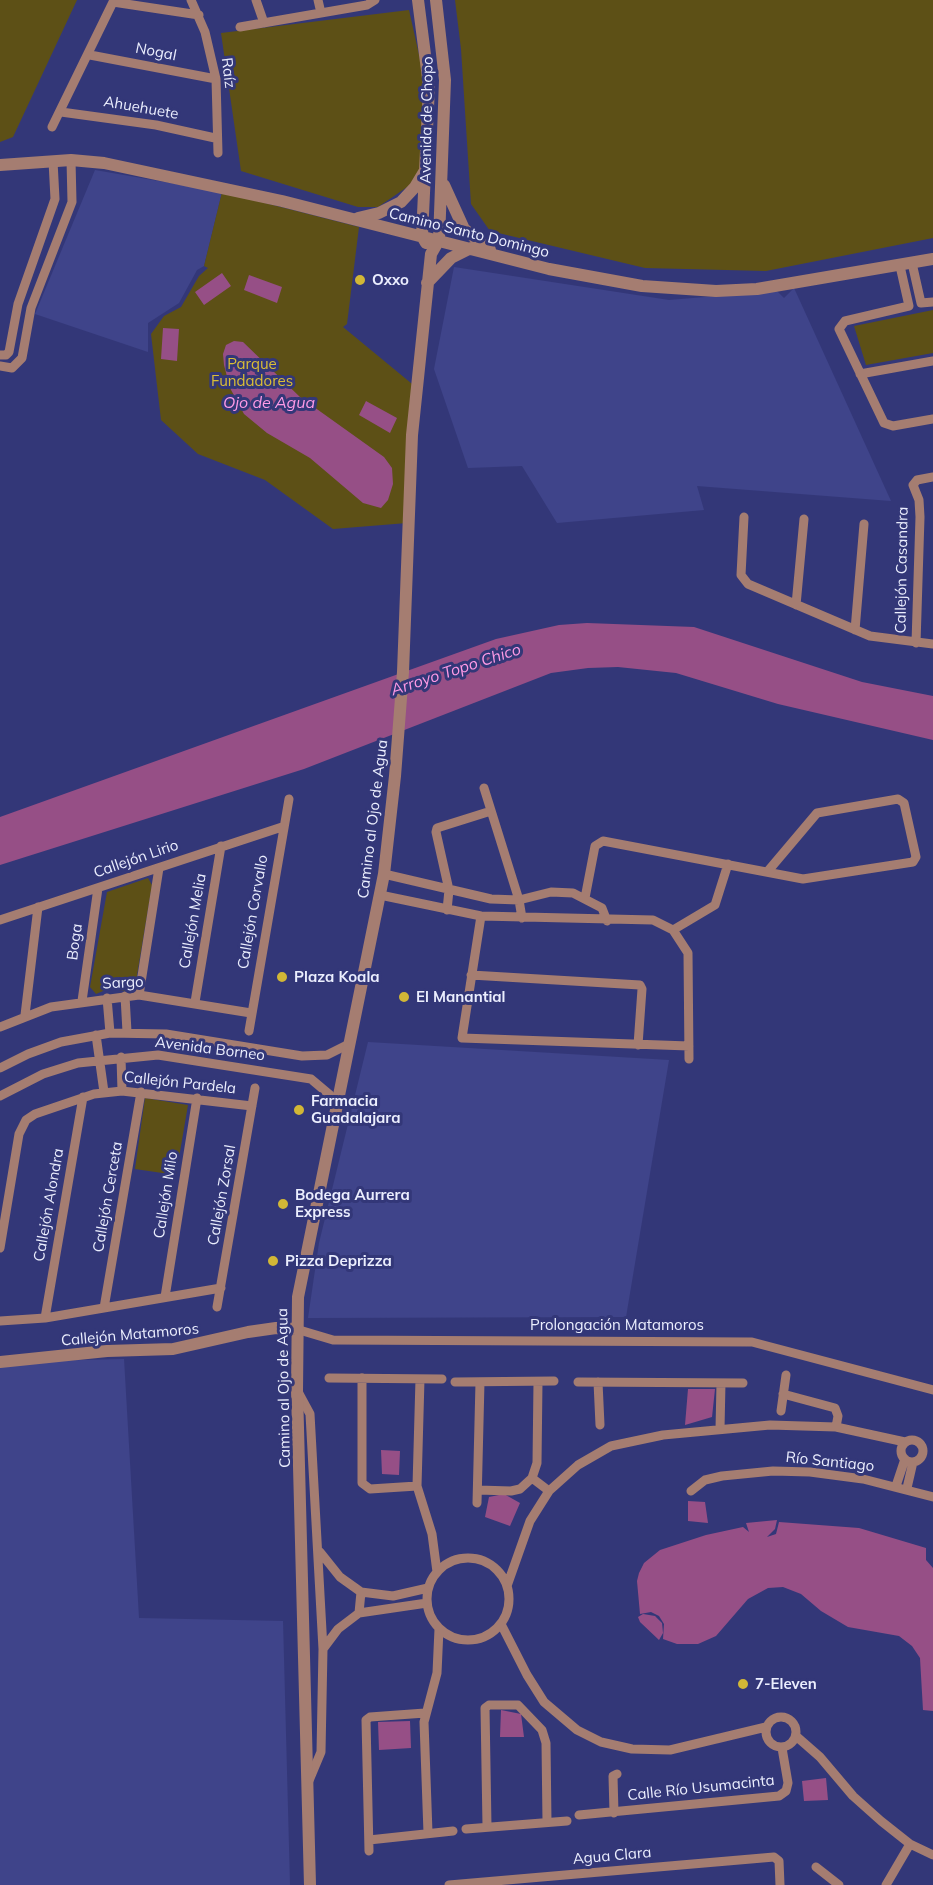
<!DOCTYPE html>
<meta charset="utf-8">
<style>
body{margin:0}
canvas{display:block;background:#333778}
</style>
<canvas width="933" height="1885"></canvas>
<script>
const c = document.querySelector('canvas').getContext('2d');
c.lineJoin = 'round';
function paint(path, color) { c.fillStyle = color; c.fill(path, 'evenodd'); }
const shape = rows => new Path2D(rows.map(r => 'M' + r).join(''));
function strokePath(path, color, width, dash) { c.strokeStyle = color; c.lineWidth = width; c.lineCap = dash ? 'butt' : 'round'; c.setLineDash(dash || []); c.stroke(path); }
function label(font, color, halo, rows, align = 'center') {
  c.font = font + ' Mulish,sans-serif'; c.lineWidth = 6; c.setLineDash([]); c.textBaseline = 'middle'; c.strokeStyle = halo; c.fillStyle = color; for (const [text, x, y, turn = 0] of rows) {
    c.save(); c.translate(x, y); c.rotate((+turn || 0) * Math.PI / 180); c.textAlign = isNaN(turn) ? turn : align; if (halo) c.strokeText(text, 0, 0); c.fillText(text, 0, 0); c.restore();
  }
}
const built = shape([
 [95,170,222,192,204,266,197,270,179,303,148,323,148,352,35,314],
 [454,267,669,300,777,291,784,298,794,288,891,501,697,486,704,510,557,523,522,466,468,468,434,369],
 [368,1042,669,1060,626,1317,308,1318,319,1243],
 [124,1359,139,1618,283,1621,290,1885,0,1885,0,1362]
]);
const green = shape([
 [0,0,77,0,13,137,0,142],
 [455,0,933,0,933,238,766,271,645,268,490,231,471,204,461,49],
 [409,10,422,68,424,116,421,171,413,183,378,207,358,207,241,171,221,33],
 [222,192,359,227,347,324,343,327,417,388,407,523,333,529,265,480,198,454,161,420,151,334,164,316,181,307,199,276,208,268,204,266],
 [933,310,933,353,866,365,854,326],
 [148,878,152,885,135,987,128,992,110,988,96,994,90,987,107,892],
 [145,1098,188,1105,176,1175,135,1169]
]);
const water = shape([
 [222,273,231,286,204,305,195,292],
 [249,275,282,287,277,303,244,290],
 [163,328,179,329,177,361,161,359],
 [234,341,243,342,300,397,384,457,392,468,393,484,388,500,381,508,363,503,310,458,267,433,244,414,230,388,224,365,223,354,226,345],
 [366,401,397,418,390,433,359,415],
 [587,623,694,627,862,682,933,696,933,740,778,704,676,673,618,667,588,668,551,673,304,769,0,865,0,817,496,639,559,625],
 [688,1389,715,1389,712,1417,685,1425],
 [381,1450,400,1451,399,1475,382,1474],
 [504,1494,520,1503,510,1526,485,1517,489,1497],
 [688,1501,705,1502,708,1523,688,1521],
 [777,1520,775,1529,767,1537,776,1534,779,1522,859,1528,926,1548,926,1560,933,1568,933,1711,923,1710,920,1658,912,1646,899,1636,848,1627,821,1611,801,1594,783,1587,768,1588,748,1599,716,1636,698,1644,677,1644,663,1639,664,1624,659,1616,651,1612,640,1614,637,1581,639,1573,644,1563,660,1550,706,1535,743,1527,749,1532,746,1523],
 [643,1614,655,1616,662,1623,663,1633,659,1640,640,1622,638,1617],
 [501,1710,521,1714,524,1737,500,1737],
 [410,1721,411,1748,379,1750,378,1722],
 [826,1778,828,1800,804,1801,802,1781]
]);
const minor = shape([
 [191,0,205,32,216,79,218,153],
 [256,0,264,23],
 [318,0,321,13],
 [113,2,199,15],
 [240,27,367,5,375,0],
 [90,55,216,79],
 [61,112,156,125,215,138],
 [52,127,114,0],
 [912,263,921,303,933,302],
 [900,266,909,306,845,321,839,329,884,423,893,426,933,419],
 [0,355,6,355,9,352,18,304,55,199,53,161],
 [0,366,12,368,22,358,31,308,72,202,71,160],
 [860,374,933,361],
 [744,517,741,575,748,584,870,636,933,644],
 [796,605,804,519],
 [855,630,864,524],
 [916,643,920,517,919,500,913,485,917,480,933,477],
 [484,788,519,900,522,918],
 [384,874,491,899,519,900,551,892,573,893,602,908,607,921],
 [380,895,481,916,653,920,673,930,688,953,689,1059],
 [585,898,595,846,603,841,803,879,913,862,916,857,904,803,898,799,817,813,768,871],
 [447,910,449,890,436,832,437,828,491,811],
 [481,916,462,1038,689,1046],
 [0,920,282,827],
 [673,930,715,905,728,864],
 [471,975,640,985,642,989,638,1045],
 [139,995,159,868],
 [125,996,127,1032],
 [107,998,110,1033],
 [82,1001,98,888],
 [195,1002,221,846],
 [25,1015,38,907],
 [0,1027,51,1007,139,995,251,1013],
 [249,1031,289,799],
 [96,1035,104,1092],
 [121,1057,122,1091],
 [0,1068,28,1054,61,1042,110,1033,166,1034,302,1056,327,1055,349,1044],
 [0,1096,43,1074,78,1063,158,1055,311,1079,330,1095,336,1109],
 [0,1248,19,1134,26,1120,35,1114,94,1094,122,1091,252,1106],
 [165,1297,197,1098],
 [217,1307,255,1088],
 [104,1308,141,1092],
 [45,1318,83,1097],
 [0,1321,45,1318,221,1288],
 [296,1329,333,1340,752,1342,933,1390],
 [329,1378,442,1379],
 [362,1378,362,1483,370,1489,417,1486],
 [420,1379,417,1486,432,1534,437,1572],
 [455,1382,554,1381],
 [578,1382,743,1383],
 [598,1382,600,1425],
 [297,1390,310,1414,323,1649,321,1752,308,1783],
 [783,1394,835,1408,838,1416,836,1427],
 [781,1411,786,1375],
 [720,1429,721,1383],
 '901 1451a11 11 0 1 1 22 0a11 11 0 1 1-22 0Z',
 [532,1478,549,1491],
 [896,1486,905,1459],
 [907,1488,913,1462],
 [478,1490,511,1491,520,1489,532,1478,537,1463,538,1382],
 [691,1491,705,1480,722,1476,773,1471,810,1472,863,1479,933,1497],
 [477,1503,480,1382],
 [320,1552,340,1577,361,1592,393,1596,428,1588],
 '427 1599a41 41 0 1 1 82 0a41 41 0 1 1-82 0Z',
 [507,1586,530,1521,549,1491,578,1465,611,1446,663,1435,770,1425,836,1427,905,1442],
 [359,1613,361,1592],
 [501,1624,527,1675,544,1702,577,1730,601,1742,632,1749,670,1750,766,1727],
 [323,1649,338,1629,359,1613,427,1603],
 '766 1732a15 15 0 1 1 30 0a15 15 0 1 1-30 0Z',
 [796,1736,820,1757,853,1796,881,1821,910,1844,933,1855],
 [614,1813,613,1776,617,1774],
 [579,1815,779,1796,786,1791,788,1783,782,1748],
 [487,1826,485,1708,489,1705,518,1705,542,1730,546,1743,547,1822],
 [466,1829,567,1821],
 [428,1833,424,1722,437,1673,439,1629],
 [369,1840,453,1831],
 [369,1851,366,1720,370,1717,425,1713],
 [816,1867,839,1885],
 [449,1885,774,1857,779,1861,780,1885],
 [886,1885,910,1844]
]);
const tertiary = shape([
 [418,0,429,86,422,236,426,243],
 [0,165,71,160,104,163,282,201,549,269,642,286,716,291,757,289,933,259],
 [444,185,464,229,490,250],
 [358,218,379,213,401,202,415,187,424,172],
 [427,283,451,258,471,248],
 [0,1362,107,1351,173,1349,248,1332,276,1328,296,1329],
 [310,1885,297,1390,298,1297,384,874,395,776,403,672,412,435,431,254,439,240,445,80,436,0]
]);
const markers = [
 [360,280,6,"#d2b736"],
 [282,977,6,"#d2b736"],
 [404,997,6,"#d2b736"],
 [299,1110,6,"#d2b736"],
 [283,1204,6,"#d2b736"],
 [273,1261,6,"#d2b736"],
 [743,1684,6,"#d2b736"]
];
const streetNames = [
 ["Nogal",156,52,11],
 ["Raíz",228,73,83],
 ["Ahuehuete",141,108,10],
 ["Avenida de Chopo",427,120,-89],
 ["Camino Santo Domingo",469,233,14],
 ["Callejón Casandra",902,570,-89],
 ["Camino al Ojo de Agua",373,819,-83],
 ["Callejón Lirio",136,859,-19],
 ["Callejón Corvallo",253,912,-80],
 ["Callejón Melia",193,921,-80],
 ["Boga",75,942,-82],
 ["Sargo",123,983,-3],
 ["Avenida Borneo",210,1049,7],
 ["Callejón Pardela",180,1083,6],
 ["Callejón Milo",166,1195,-81],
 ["Callejón Zorsal",222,1195,-80],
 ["Callejón Cerceta",108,1197,-80],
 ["Callejón Alondra",49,1205,-80],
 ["Prolongación Matamoros",617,1325],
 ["Callejón Matamoros",130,1335,-5],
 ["Camino al Ojo de Agua",284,1388,-91],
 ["Río Santiago",830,1462,6],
 ["Calle Río Usumacinta",701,1788,-6],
 ["Agua Clara",612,1856,-5]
];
const poiNames = [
 ["Oxxo",372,280],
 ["Plaza Koala",294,977],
 ["El Manantial",416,997],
 ["Farmacia",311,1101],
 ["Guadalajara",311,1118],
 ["Bodega Aurrera",295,1195],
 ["Express",295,1212],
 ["Pizza Deprizza",285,1261],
 ["7-Eleven",755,1684]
];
const parkNames = [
 ["Parque",252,364],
 ["Fundadores",252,381]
];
const waterNames = [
 ["Ojo de Agua",269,403],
 ["Arroyo Topo Chico",456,670,-18]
];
paint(built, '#3f448a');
paint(green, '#5d5016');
paint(water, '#964f86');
strokePath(minor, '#a57d71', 9);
strokePath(tertiary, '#a57d71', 12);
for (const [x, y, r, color] of markers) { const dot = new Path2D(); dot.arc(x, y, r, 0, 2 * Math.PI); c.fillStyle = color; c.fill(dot); strokePath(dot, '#333778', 2); }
label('15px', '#ebeefe', '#333778', streetNames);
label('bold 15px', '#ebeefe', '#333778', poiNames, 'left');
label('15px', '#dabe36', '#333778', parkNames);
label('italic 16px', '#fe9ae5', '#333778', waterNames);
</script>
